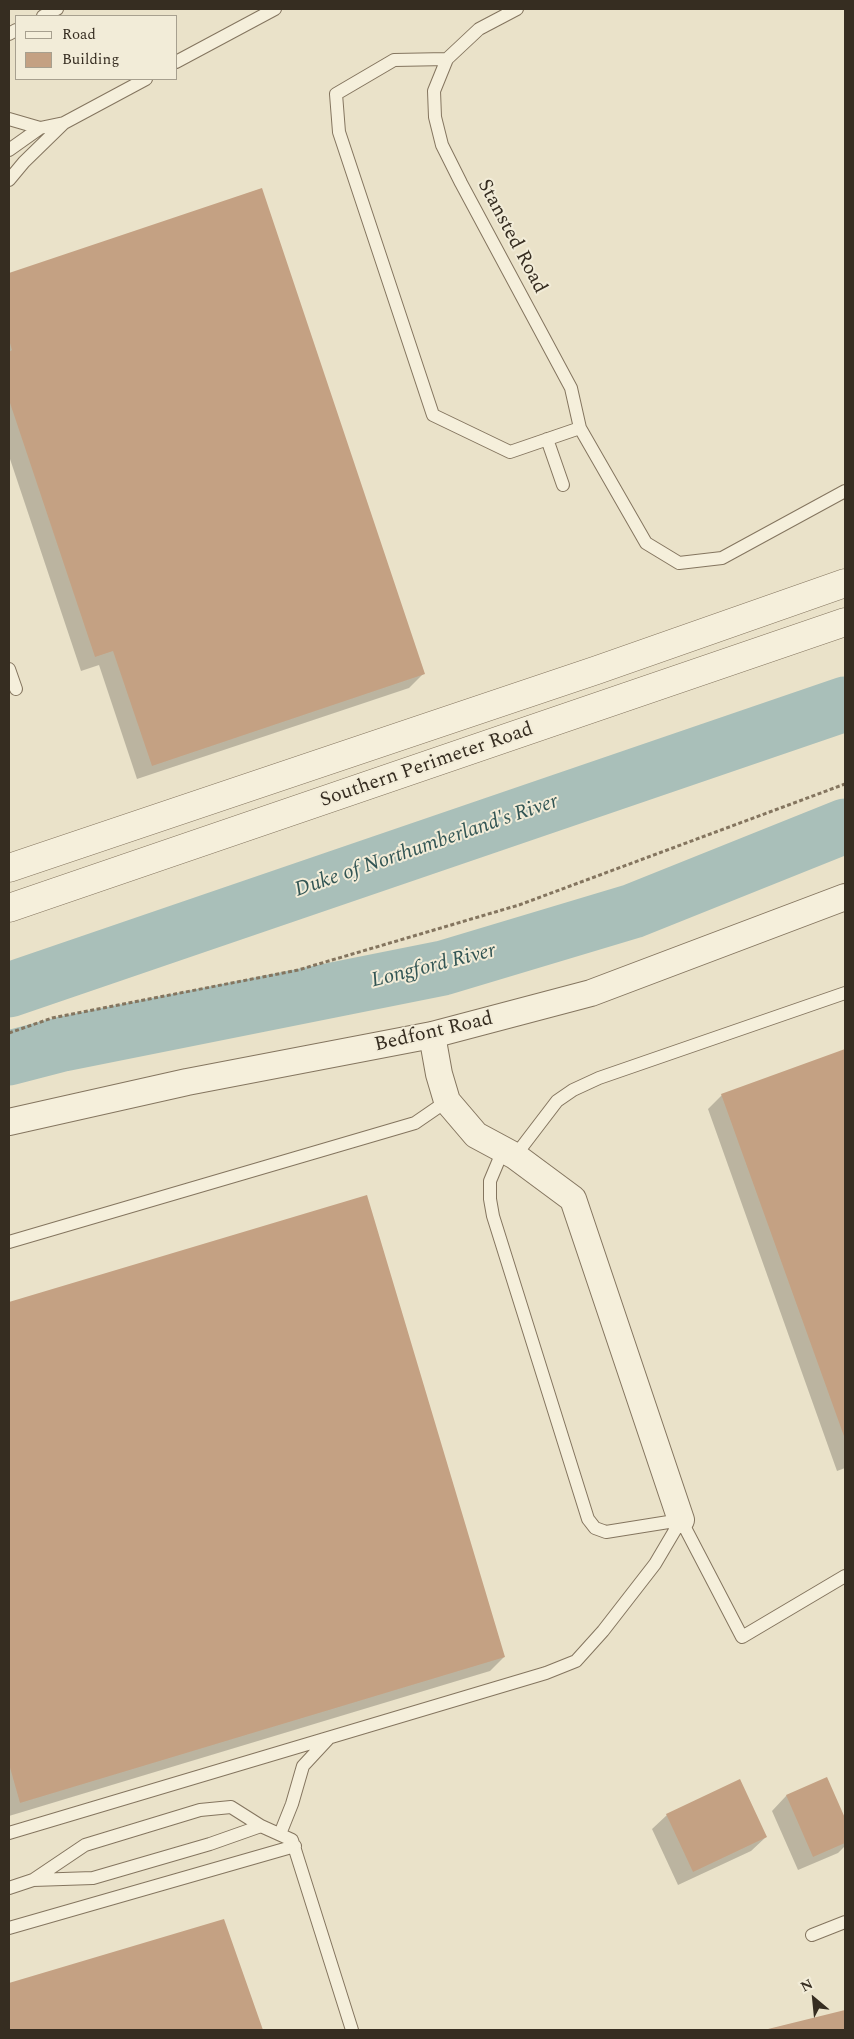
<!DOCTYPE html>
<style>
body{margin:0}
#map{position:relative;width:854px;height:2039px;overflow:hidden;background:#eae2c9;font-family:Spectral,serif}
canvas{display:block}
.frame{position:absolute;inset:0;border:10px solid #362d21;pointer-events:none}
.legend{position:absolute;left:15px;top:15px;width:162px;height:65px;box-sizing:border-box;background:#f2ecd8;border:1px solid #a7a08f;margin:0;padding:6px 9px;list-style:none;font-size:15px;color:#362d21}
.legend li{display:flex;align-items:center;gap:10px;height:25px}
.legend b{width:25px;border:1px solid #a7a08f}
.north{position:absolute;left:789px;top:1974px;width:50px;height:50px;-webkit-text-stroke:4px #f2ecd8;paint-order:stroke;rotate:332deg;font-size:14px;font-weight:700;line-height:20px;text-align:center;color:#362d21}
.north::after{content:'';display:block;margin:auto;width:18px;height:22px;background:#362d21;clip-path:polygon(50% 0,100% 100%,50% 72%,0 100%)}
</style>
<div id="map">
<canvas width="854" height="2039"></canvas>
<div class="frame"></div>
<ul class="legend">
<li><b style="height:6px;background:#f5efdb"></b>Road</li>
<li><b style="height:14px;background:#c4a183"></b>Building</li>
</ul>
<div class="north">N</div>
</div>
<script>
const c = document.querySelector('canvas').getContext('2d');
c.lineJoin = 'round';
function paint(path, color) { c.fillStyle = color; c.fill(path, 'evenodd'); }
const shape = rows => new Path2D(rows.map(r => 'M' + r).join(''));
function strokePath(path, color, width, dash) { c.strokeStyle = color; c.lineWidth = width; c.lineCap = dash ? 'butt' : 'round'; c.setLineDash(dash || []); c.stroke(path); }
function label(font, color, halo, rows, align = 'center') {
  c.font = font + ' Spectral,serif'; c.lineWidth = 4; c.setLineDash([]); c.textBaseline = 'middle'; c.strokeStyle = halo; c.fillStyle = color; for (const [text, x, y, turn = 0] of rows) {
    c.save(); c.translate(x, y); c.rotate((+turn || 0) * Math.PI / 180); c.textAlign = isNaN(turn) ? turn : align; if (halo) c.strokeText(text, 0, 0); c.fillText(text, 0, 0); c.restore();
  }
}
const shadow = shape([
 [261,189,424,673,409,688,137,779,99,665,81,671,9,456,9,274],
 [845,1051,845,1468,837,1471,708,1109,722,1095],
 [366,1196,504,1657,490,1671,9,1816,9,1304],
 [827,1779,845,1821,845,1846,838,1853,798,1870,772,1811,786,1796],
 [667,1815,766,1837,751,1851,678,1885,652,1829],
 [223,1921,261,2030,9,2030,9,1984],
 [845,2011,845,2030,766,2030]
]);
const river = shape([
 [9,990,845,704],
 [9,1058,63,1044,443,968,633,911,845,826]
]);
const building = shape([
 [262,188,425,674,152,766,113,651,95,657,9,400,9,352,12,350,9,340,9,273],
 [845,1049,845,1439,721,1094],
 [367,1195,505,1657,20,1803,9,1764,9,1302],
 [827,1777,845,1818,845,1843,813,1857,786,1795],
 [740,1779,767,1837,693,1872,666,1814],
 [224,1919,263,2030,9,2030,9,1983],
 [845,2010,845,2030,764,2030]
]);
const path = shape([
 [9,1033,52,1018,298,970,519,905,845,784]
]);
const service = shape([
 [517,9,479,29,447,59,434,91,435,117,442,145,461,183,571,388,580,428,646,543,679,563,722,558,845,491],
 [43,16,57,9],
 [9,34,16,30],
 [447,59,394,60,336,94,339,132,433,415,510,452,580,428],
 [176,62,275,9],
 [9,119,40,128],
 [9,150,40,128,64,123,146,79],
 [9,180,24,162,64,123],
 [547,439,563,485],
 [9,669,16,689],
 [503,1150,490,1181,490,1199,493,1216,588,1519,595,1528,606,1532,681,1520],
 [515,1156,557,1101,573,1090,599,1078,845,993],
 [9,1242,415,1123,447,1101],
 [681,1520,742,1637,845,1576],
 [9,1833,546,1673,576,1661,603,1631,655,1564,681,1520],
 [280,1834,292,1804,303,1766,329,1738],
 [33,1880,85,1845,200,1810,231,1807,261,1826],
 [9,1888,33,1880,93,1878,210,1844,261,1826,292,1840,352,2030],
 [9,1928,295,1846],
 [812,1935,845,1922]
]);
const minor = shape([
 [432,1035,439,1074,447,1101,476,1135,515,1156,573,1199,681,1520],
 [9,1122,187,1082,432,1035,591,993,845,897]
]);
const tertiary = shape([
 [9,868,597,670,845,583],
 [9,908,845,622]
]);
const streetNames = [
 ["Stansted Road",511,237,62],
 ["Southern Perimeter Road",427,766,-19],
 ["Bedfont Road",434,1033,-13]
];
const waterNames = [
 ["Duke of Northumberland's River",427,847,-19],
 ["Longford River",434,967,-14]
];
paint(shadow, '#0003');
strokePath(river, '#a9bfb9', 55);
paint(building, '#c4a183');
strokePath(service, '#84755f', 14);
strokePath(minor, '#84755f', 28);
strokePath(tertiary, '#84755f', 29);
strokePath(path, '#84755f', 3, [4, 2.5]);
strokePath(service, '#f5efdb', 12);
strokePath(minor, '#f5efdb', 26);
strokePath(tertiary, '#f5efdb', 28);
label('20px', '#362d21', '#f2ecd8', streetNames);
label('italic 21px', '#325554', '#f2ecd8', waterNames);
</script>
